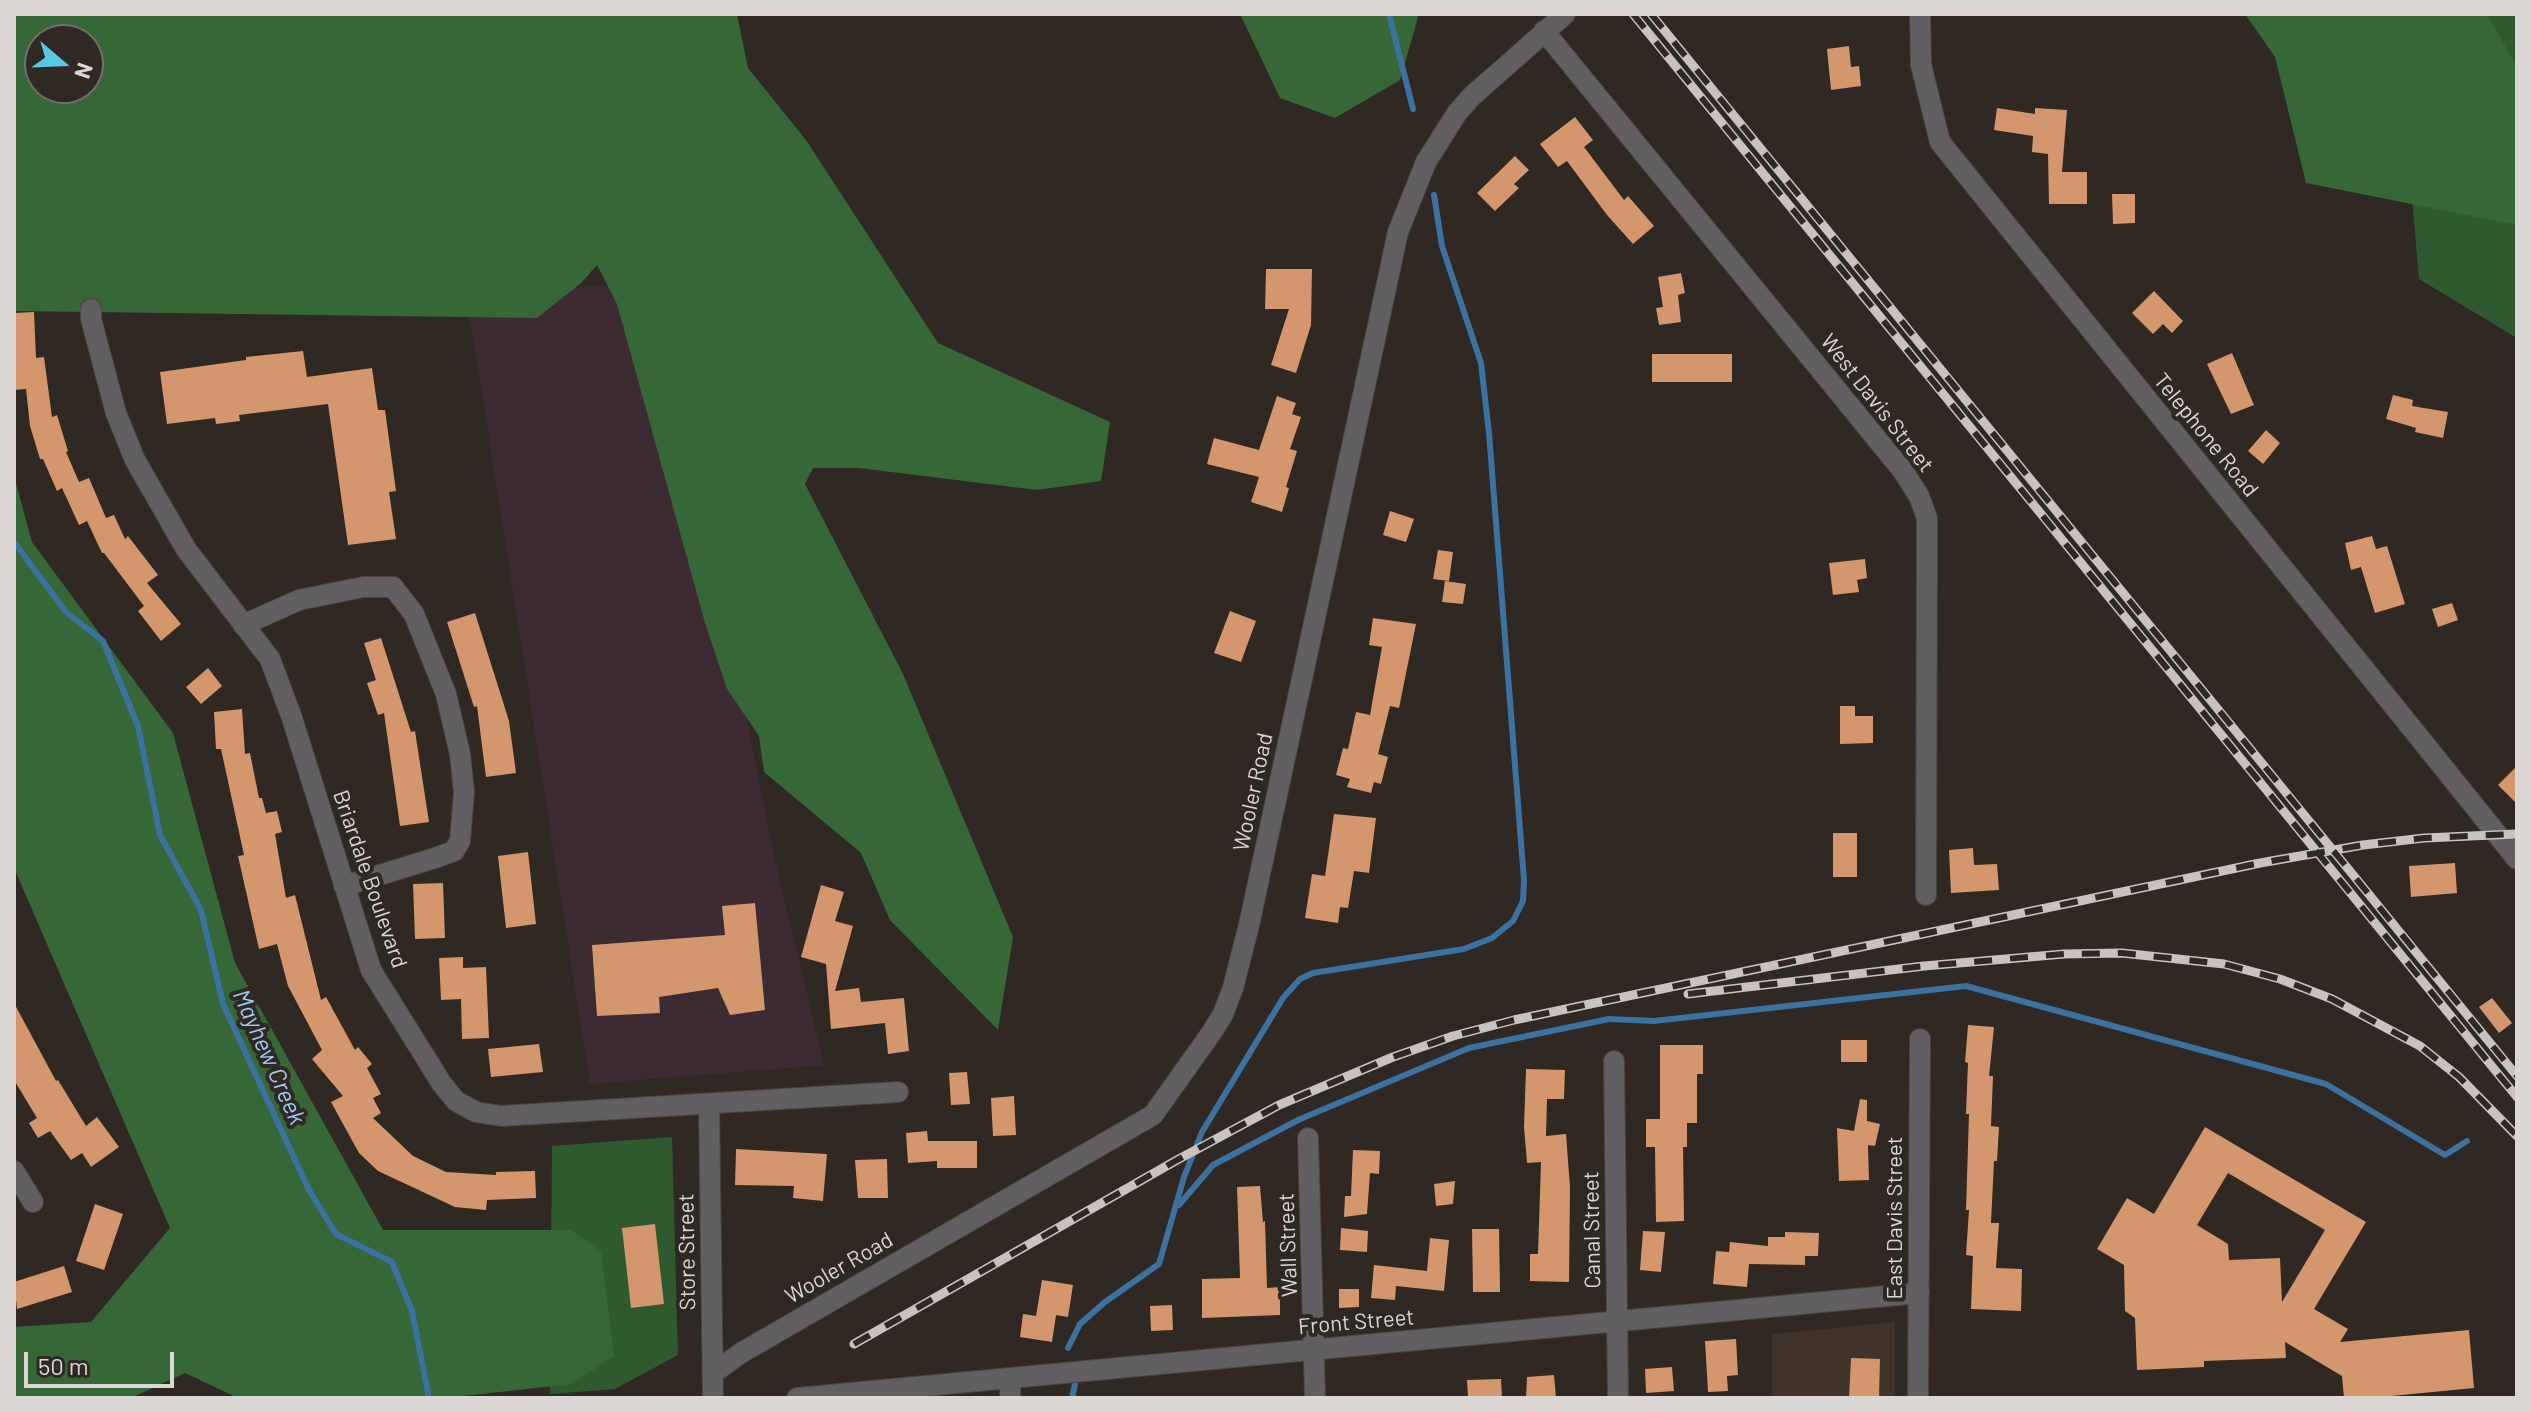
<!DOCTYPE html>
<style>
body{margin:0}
#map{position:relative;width:2531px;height:1412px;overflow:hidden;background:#2f2823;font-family:Barlow,sans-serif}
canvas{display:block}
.frame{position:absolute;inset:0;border:16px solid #dbd7d4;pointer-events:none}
.north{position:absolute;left:24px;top:24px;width:80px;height:80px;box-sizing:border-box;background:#2f2823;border:2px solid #746e6a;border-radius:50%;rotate:109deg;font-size:22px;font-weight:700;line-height:32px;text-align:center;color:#dbd7d4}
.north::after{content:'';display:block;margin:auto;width:28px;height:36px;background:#58c9e3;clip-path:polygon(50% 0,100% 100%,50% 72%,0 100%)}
.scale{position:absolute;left:24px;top:1352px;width:150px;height:36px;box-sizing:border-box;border:4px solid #dbd7d4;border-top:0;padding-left:10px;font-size:24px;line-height:28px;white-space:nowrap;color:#dbd7d4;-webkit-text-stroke:6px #2f2823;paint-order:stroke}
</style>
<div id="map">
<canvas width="2531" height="1412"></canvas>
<div class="frame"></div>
<div class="north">N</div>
<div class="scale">50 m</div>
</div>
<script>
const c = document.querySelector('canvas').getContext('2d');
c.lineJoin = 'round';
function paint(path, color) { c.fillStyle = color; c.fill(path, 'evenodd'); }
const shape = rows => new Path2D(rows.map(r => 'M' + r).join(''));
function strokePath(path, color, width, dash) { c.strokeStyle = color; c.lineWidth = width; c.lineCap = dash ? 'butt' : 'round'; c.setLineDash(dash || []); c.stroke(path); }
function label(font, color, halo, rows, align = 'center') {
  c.font = font + ' Barlow,sans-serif'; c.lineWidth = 8; c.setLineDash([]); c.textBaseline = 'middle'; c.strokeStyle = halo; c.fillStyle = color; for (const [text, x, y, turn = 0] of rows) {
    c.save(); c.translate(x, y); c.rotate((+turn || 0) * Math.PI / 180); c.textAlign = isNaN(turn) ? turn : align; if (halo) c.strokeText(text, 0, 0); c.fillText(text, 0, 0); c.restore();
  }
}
const built = shape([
 [1895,1322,1895,1398,1772,1398,1772,1334]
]);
const education = shape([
 [661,284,774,856,824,1065,590,1084,466,292]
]);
const green = shape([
 [2396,14,2517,14,2517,338,2419,279],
 [672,1137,678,1355,615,1389,550,1394,552,1146]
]);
const forest = shape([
 [14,14,737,14,748,68,806,140,938,343,1110,422,1101,481,1037,490,859,468,813,468,805,484,903,674,1013,937,998,1030,890,920,861,853,764,772,759,736,727,689,705,623,617,304,597,265,581,283,537,318,14,311],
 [40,40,88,40,88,88,40,88],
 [1240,14,1419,14,1400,80,1335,118,1280,98],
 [2245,14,2487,14,2517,67,2517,225,2306,183,2275,57],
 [14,476,32,542,173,733,235,963,383,1230,571,1230,601,1252,614,1356,572,1384,446,1398,238,1398,185,1373,131,1398,14,1398,14,1327,91,1322,170,1228,14,868]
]);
const stream = shape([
 [1389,14,1413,109],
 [14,542,66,612,103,641,138,726,160,835,201,910,223,1004,309,1190,336,1234,392,1262,412,1311,429,1398],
 [1179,1205,1213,1165,1298,1120,1469,1048,1609,1019,1654,1021,1966,986,2326,1084,2445,1155,2467,1141],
 [1068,1348,1080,1324,1105,1302,1159,1264,1184,1177,1202,1132,1283,998,1300,979,1313,973,1464,949,1492,938,1513,921,1523,901,1524,880,1489,433,1481,363,1442,246,1434,195],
 [1072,1398,1075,1384]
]);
const building = shape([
 [1849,46,1851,67,1859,66,1861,86,1831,90,1827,49],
 [1997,108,2035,114,2035,108,2067,110,2062,172,2087,172,2087,204,2049,204,2048,154,2032,152,2033,136,1994,130],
 [1575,117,1593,140,1584,147,1624,200,1628,196,1654,226,1633,244,1607,215,1567,161,1558,167,1540,144],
 [1515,156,1529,170,1514,184,1519,188,1495,211,1477,193],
 [2112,194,2135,194,2135,223,2113,224],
 [1266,269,1312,269,1311,325,1296,373,1271,365,1289,309,1265,309],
 [1681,273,1685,293,1678,295,1681,322,1659,325,1656,308,1663,307,1658,277],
 [2154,291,2183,321,2172,333,2163,324,2153,334,2132,313],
 [34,312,36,358,44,357,52,417,57,415,68,451,66,452,79,482,89,478,106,518,114,515,125,539,128,536,158,575,147,583,181,624,161,641,138,611,144,606,104,553,102,553,87,521,79,525,62,488,57,491,43,459,40,459,30,426,26,389,14,390,14,313],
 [303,351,307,377,372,368,378,410,385,410,396,491,389,492,396,539,348,545,328,404,239,415,240,421,216,424,215,418,167,424,160,372,246,360,246,357],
 [2232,353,2254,405,2231,414,2207,364],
 [1652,354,1732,354,1732,382,1652,382],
 [2393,395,2413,400,2412,406,2448,412,2443,438,2415,432,2416,428,2386,419],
 [1277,396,1296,403,1292,414,1301,417,1290,449,1297,451,1286,487,1289,488,1282,512,1251,502,1259,477,1207,464,1214,438,1259,450],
 [2266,430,2280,443,2263,464,2248,451],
 [1390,511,1414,519,1406,542,1383,535],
 [2372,536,2376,549,2387,546,2405,604,2375,613,2361,567,2351,570,2345,543],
 [1438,550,1453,552,1449,581,1433,579],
 [1865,559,1867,578,1857,580,1859,592,1833,595,1829,563],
 [1445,581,1466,584,1463,604,1442,602],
 [2452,603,2458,620,2438,627,2432,609],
 [1230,611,1256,621,1241,662,1214,653],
 [475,613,509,721,516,773,486,777,477,706,474,707,447,622],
 [1373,618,1416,624,1399,708,1390,706,1378,754,1388,757,1381,784,1374,782,1371,793,1347,787,1350,779,1336,775,1343,748,1348,749,1356,712,1370,715,1382,647,1369,645],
 [381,638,411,732,415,731,429,822,400,826,384,713,378,715,367,683,376,680,364,643],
 [208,668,222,686,201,704,186,687],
 [1840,706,1855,706,1855,716,1873,716,1873,743,1840,744],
 [242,709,245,754,250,753,259,798,262,798,266,813,277,811,282,832,275,834,286,898,295,895,321,1000,326,997,355,1050,358,1047,372,1064,367,1068,381,1094,373,1098,381,1113,373,1118,413,1156,446,1172,496,1175,496,1172,535,1171,536,1198,487,1200,486,1210,455,1207,378,1171,359,1153,331,1102,343,1096,312,1059,322,1050,288,986,277,944,259,949,238,856,244,855,221,749,216,749,214,712],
 [2517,766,2517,804,2498,785],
 [1334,814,1376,818,1369,873,1354,871,1348,908,1340,907,1338,923,1305,918,1312,874,1325,876],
 [1833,833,1857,833,1857,877,1833,877],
 [1973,848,1974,865,1997,864,1999,890,1951,893,1949,850],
 [528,852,536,924,506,928,498,856],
 [2455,863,2457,893,2411,897,2409,866],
 [443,883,445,938,415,939,413,884],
 [821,885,844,892,835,921,853,926,835,991,859,988,861,1002,904,998,909,1051,888,1054,885,1023,831,1029,826,964,801,957],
 [755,903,765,1010,730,1015,718,988,659,997,660,1013,597,1016,592,945,725,935,722,906],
 [463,957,463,968,486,967,489,1038,462,1039,461,999,441,1000,439,958],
 [2492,998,2512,1023,2499,1033,2479,1007],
 [14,1003,56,1081,58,1080,86,1126,97,1117,119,1147,91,1167,82,1153,71,1160,50,1131,38,1138,29,1123,37,1118,14,1080],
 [1968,1025,1994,1027,1989,1076,1993,1076,1991,1126,1999,1127,1997,1161,1994,1161,1991,1223,1999,1223,1996,1268,2022,1269,2021,1311,1971,1309,1973,1256,1966,1255,1969,1210,1966,1210,1969,1114,1966,1114,1968,1063,1965,1062],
 [1841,1040,1867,1040,1867,1062,1841,1062],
 [539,1044,543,1072,491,1077,488,1049],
 [1660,1045,1703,1045,1703,1074,1697,1074,1697,1123,1687,1123,1687,1147,1683,1147,1684,1221,1656,1222,1655,1147,1646,1147,1646,1119,1660,1119],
 [1526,1069,1565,1070,1564,1099,1547,1099,1546,1136,1566,1134,1570,1187,1569,1282,1530,1281,1530,1254,1538,1254,1541,1162,1527,1163,1524,1127],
 [967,1072,970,1104,951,1105,949,1073],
 [1014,1096,1016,1135,993,1136,991,1098],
 [1860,1099,1867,1100,1867,1121,1880,1124,1875,1146,1868,1145,1869,1180,1839,1181,1837,1128,1854,1131],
 [2205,1127,2366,1222,2314,1309,2348,1329,2340,1342,2469,1330,2474,1388,2371,1398,2344,1398,2342,1376,2285,1342,2286,1358,2204,1361,2204,1367,2137,1370,2135,1318,2125,1311,2124,1265,2097,1249,2127,1198,2154,1214],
 [2228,1173,2325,1230,2282,1302,2280,1258,2229,1260,2228,1244,2197,1225],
 [927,1131,928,1141,977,1141,977,1168,937,1168,937,1161,908,1163,906,1133],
 [736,1149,827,1154,823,1201,793,1198,794,1186,735,1185],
 [1353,1150,1380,1151,1379,1174,1370,1173,1367,1214,1344,1217,1345,1196,1351,1196],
 [887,1159,888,1198,858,1198,855,1160],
 [1455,1181,1453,1204,1436,1206,1434,1184],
 [1260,1186,1263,1222,1265,1221,1267,1288,1280,1287,1280,1315,1202,1318,1202,1279,1240,1278,1237,1187],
 [95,1204,123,1214,104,1270,76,1261],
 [655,1224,664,1304,631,1308,622,1228],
 [1341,1228,1368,1231,1367,1252,1340,1250],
 [1472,1229,1499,1229,1500,1292,1473,1292],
 [1643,1231,1665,1232,1661,1272,1640,1270],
 [1785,1232,1819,1233,1818,1256,1805,1256,1805,1265,1749,1264,1747,1287,1713,1284,1716,1251,1729,1252,1730,1242,1768,1246,1768,1237,1785,1237],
 [1430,1238,1449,1240,1444,1291,1396,1286,1395,1300,1371,1298,1374,1265,1427,1271],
 [64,1266,72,1292,17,1309,14,1282],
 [1042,1280,1073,1285,1068,1317,1056,1315,1052,1342,1020,1337,1023,1314,1036,1316],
 [1339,1289,1359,1289,1359,1307,1339,1308],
 [1172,1305,1173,1330,1151,1331,1150,1306],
 [1736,1339,1738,1375,1727,1376,1728,1391,1708,1392,1705,1341],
 [1851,1358,1880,1359,1879,1398,1849,1398],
 [1672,1367,1674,1391,1646,1393,1645,1369],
 [1554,1375,1556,1398,1526,1398,1527,1377],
 [1501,1379,1502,1398,1468,1398,1467,1380]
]);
const minor = shape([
 [1920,14,1921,65,1940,142,2517,859],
 [1544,31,1903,471,1919,496,1927,518,1927,546,1926,895],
 [91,309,91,319,116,413,135,460,186,549,270,659,292,718,371,970,442,1084,456,1101,476,1112,501,1116,898,1092],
 [243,625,299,600,363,587,393,587,414,614,446,694,460,754,464,792,460,841,454,851,435,858,344,886],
 [1614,1061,1618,1398],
 [709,1105,713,1398],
 [1308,1138,1315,1398],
 [14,1171,33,1202],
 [713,1373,741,1353,1153,1115,1212,1032,1223,1014,1233,988,1249,925,1398,232,1426,162,1457,113,1471,97,1565,14],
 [797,1398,1919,1293],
 [1010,1398,1011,1378],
 [1918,1398,1920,1039]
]);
const rail = shape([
 [1633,14,2517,1097],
 [1651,14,2517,1076],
 [1688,994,1924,966,2064,954,2122,953,2224,964,2280,979,2332,999,2420,1046,2459,1077,2517,1136],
 [854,1344,1177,1160,1279,1105,1393,1057,1453,1036,1514,1020,2260,863,2363,845,2424,838,2517,834]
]);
const streetNames = [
 ["West Davis Street",1877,403,52],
 ["Telephone Road",2206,435,51],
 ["Wooler Road",1253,792,-78],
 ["Briardale Boulevard",370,879,71],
 ["East Davis Street",1895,1218,-90],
 ["Canal Street",1592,1230,-91],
 ["Wall Street",1288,1245,-92],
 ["Store Street",687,1252,-91],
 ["Wooler Road",839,1268,-30],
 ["Front Street",1356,1322,-5]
];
const waterNames = [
 ["Mayhew Creek",269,1057,66]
];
paint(built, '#3f332a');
paint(education, '#3d2b33');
paint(green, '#2f5a30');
paint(forest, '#366737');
strokePath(stream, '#3b729f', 6);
paint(building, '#d3966d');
strokePath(minor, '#4b443f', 22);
strokePath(minor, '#615f62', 20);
strokePath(rail, '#c8c3c0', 9);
strokePath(rail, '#2f2823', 6, [18]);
label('22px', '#dbd7d4', '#2f2823', streetNames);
label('italic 24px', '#9fccf3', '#2f2823', waterNames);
</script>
